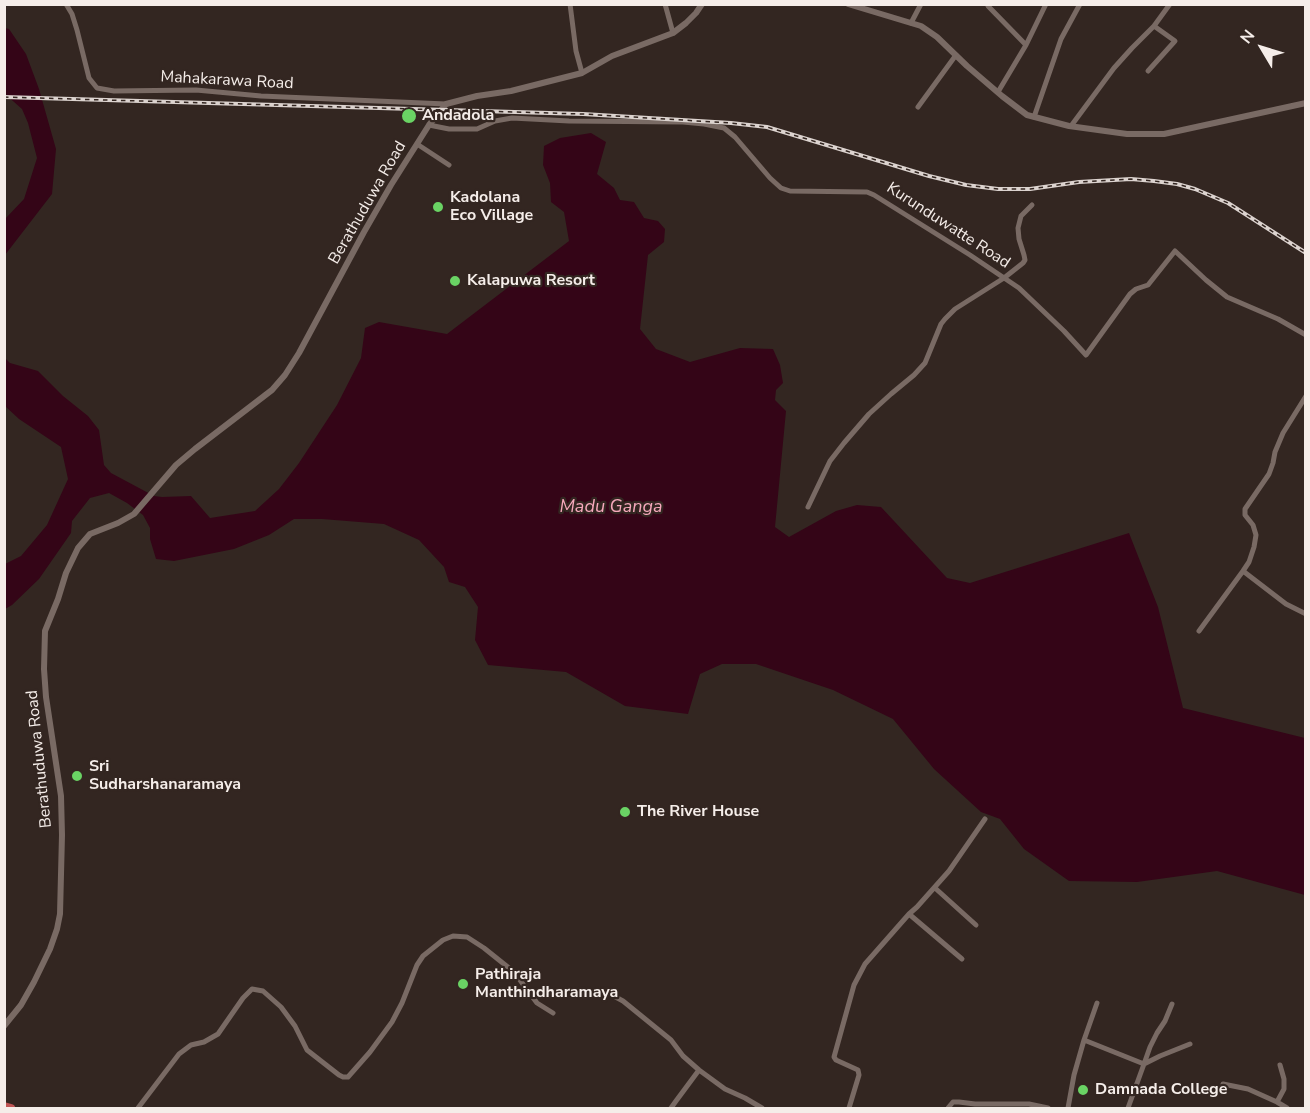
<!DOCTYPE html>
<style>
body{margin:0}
#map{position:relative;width:1310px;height:1113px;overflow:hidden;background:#332621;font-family:"Nunito Sans",sans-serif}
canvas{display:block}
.frame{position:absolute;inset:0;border:6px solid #f5ede9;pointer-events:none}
.north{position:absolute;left:1232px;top:18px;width:60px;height:60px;-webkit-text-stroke:4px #332621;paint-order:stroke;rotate:308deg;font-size:16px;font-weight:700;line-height:24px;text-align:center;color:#f5ede9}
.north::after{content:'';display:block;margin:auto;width:21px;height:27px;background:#f5ede9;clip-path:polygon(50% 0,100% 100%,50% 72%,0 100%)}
</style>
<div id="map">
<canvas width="1310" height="1113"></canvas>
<div class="frame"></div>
<div class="north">N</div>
</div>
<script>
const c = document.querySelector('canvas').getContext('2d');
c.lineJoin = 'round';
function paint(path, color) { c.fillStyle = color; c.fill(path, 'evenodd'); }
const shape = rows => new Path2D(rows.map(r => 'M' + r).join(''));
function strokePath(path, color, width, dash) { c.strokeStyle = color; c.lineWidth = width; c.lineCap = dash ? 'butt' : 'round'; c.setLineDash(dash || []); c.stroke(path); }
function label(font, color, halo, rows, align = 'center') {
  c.font = font + ' "Nunito Sans",sans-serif'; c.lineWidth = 4.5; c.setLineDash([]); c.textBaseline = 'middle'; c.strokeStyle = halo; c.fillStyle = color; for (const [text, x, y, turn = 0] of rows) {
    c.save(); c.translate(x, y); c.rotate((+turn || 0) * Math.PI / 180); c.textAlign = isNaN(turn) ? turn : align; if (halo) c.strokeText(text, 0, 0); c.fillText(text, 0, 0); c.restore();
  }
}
const water = shape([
 [5,28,9,29,26,54,39,89,56,149,52,194,5,255,5,219,24,199,37,158,28,123,22,109,5,94],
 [591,133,606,142,597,174,614,188,620,200,634,202,644,218,658,221,665,229,664,242,648,255,640,329,656,349,690,362,740,348,773,349,780,365,783,383,776,390,775,400,786,411,775,527,789,537,836,511,857,505,881,507,947,578,970,583,1129,533,1158,607,1183,708,1305,738,1305,895,1217,871,1137,882,1069,881,1024,849,1000,819,981,812,934,769,893,719,833,690,756,664,722,664,700,674,688,714,625,706,566,672,488,665,475,640,478,607,465,587,449,582,444,567,419,540,384,524,322,519,294,519,269,535,234,549,174,561,156,559,150,539,150,528,143,515,127,503,109,493,90,498,72,521,71,533,39,579,12,605,5,609,5,564,21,556,47,525,68,479,61,447,19,419,5,406,5,358,10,363,38,371,63,396,88,416,99,430,104,465,111,473,154,496,162,497,191,496,210,518,255,511,279,489,299,463,337,405,361,358,365,328,379,322,447,334,569,241,564,212,551,202,550,183,543,165,544,146,560,138]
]);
const minor = shape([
 [66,4,72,14,77,30,89,78,97,88,114,91,196,90,261,96,446,104],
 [570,4,576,51,582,73],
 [665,4,673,33],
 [988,6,1026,45],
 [911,23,921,4],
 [1148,71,1175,41,1154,26],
 [998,92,1026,45,1046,4],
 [918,107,956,55],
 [1034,117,1061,39,1080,4],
 [429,125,449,129,477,129,495,121,512,118,569,121,683,122,704,124,724,128,735,137,770,178,781,188,790,191,867,192,874,195,970,255,1019,288,1064,331,1086,355,1130,294,1136,289,1148,285,1175,251,1206,280,1227,297,1278,319,1306,335],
 [1071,126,1114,68,1132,48,1154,26,1170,4],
 [417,144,449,165],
 [808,507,830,461,844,443,869,414,891,394,914,375,925,363,941,324,945,319,955,309,1004,278,1023,263,1025,260,1024,255,1019,239,1018,228,1021,216,1032,205],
 [1243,571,1286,604,1306,614],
 [1199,631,1243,571,1249,562,1254,547,1256,535,1253,525,1245,515,1245,509,1269,474,1273,463,1275,452,1283,433,1306,396],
 [935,888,976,925],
 [909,914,962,959],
 [599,990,610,994,623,1001,671,1040,683,1056,699,1070,725,1089,745,1098,762,1108],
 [1084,1040,1144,1064,1150,1047,1157,1033,1165,1021,1172,1004],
 [1280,1065,1284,1079,1284,1089,1277,1102,1287,1108],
 [1223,1084,1248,1089,1277,1102],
 [138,1108,179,1054,191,1045,204,1042,218,1034,243,998,252,989,263,991,281,1007,295,1026,307,1050,339,1075,343,1077,348,1077,370,1052,392,1022,402,1003,417,965,423,956,443,940,453,936,467,937,484,948,514,972,537,1003,553,1013],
 [671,1108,676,1101,699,1070],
 [849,1108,859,1075,858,1070,836,1060,834,1057,854,985,865,964,909,914,917,907,949,871,985,819],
 [948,1108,953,1102,959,1102,975,1104,1029,1104,1048,1108],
 [1068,1108,1074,1075,1084,1040,1097,1003],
 [1128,1108,1144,1064,1160,1056,1190,1044]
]);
const tertiary = shape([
 [848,4,921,26,937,37,967,66,1002,96,1027,115,1069,126,1127,134,1164,134,1306,103],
 [4,1026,21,1005,34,982,50,949,57,929,60,914,62,835,61,796,46,697,44,669,45,631,58,599,66,573,78,548,90,534,118,523,134,514,176,465,195,449,272,390,285,375,299,353,364,232,391,185,429,125,446,104,477,96,511,91,582,73,612,56,673,33,686,23,696,13,702,4]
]);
const trunk = shape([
 [4,1106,11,1108]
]);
const rail = shape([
 [4,97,583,114,731,123,767,127,929,176,966,185,998,189,1030,189,1079,182,1131,179,1154,181,1177,184,1195,189,1228,203,1306,253]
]);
const markers = [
 [409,116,8,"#6ad364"],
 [438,207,6,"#6ad364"],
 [455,281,6,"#6ad364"],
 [77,776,6,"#6ad364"],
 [625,812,6,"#6ad364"],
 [463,984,6,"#6ad364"],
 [1083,1090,6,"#6ad364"]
];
const streetNames = [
 ["Mahakarawa Road",227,81,3],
 ["Berathuduwa Road",368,203,-60],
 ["Kurunduwatte Road",948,226,33],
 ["Berathuduwa Road",40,759,-96]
];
const poiNames = [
 ["Andadola",422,116],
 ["Kadolana",450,198],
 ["Eco Village",450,216],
 ["Kalapuwa Resort",467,281],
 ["Sri",89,767],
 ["Sudharshanaramaya",89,785],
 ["The River House",637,812],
 ["Pathiraja",475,975],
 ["Manthindharamaya",475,993],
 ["Damnada College",1095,1090]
];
const waterNames = [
 ["Madu Ganga",611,508]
];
paint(water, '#340517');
strokePath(minor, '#796a64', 5);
strokePath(tertiary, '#796a64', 6);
strokePath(trunk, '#c05555', 8);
strokePath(rail, '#dcd3cf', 4);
strokePath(rail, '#332621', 1.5, [4.5]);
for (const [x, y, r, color] of markers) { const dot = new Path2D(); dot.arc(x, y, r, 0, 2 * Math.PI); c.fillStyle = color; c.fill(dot); strokePath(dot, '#332621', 2); }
label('16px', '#f5ede9', '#332621', streetNames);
label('bold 16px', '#f5ede9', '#332621', poiNames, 'left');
label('italic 18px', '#f6a9bc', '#332621', waterNames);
</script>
